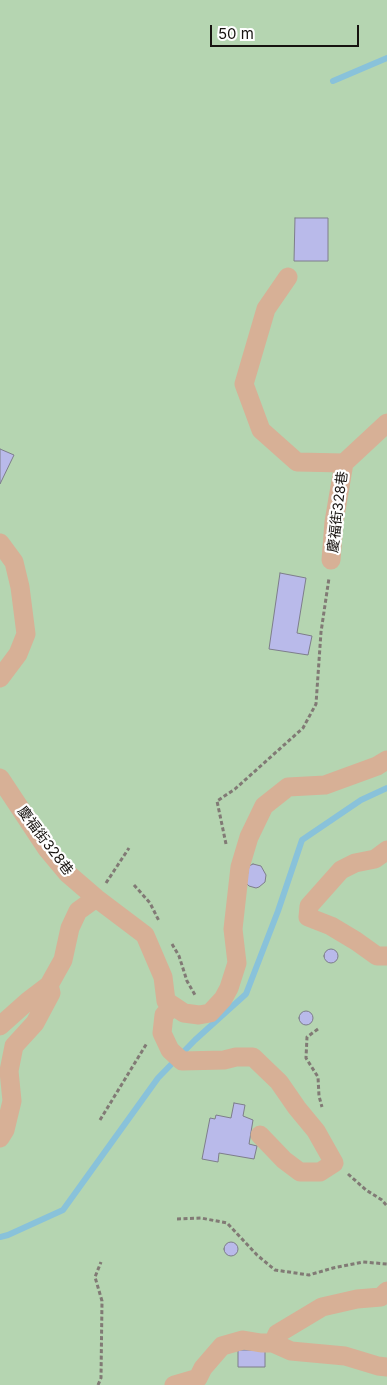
<!DOCTYPE html>
<meta charset="utf-8">
<style>
body{margin:0}
#map{position:relative;width:387px;height:1385px;overflow:hidden;background:#fdf4eb;font-family:Inter,sans-serif}
canvas{display:block}
.scale{position:absolute;left:210px;top:25px;width:149px;height:22px;box-sizing:border-box;border:2px solid #171310;border-top:0;padding-left:6px;font-size:15px;line-height:18px;white-space:nowrap;color:#171310;-webkit-text-stroke:4px #fff;paint-order:stroke}
</style>
<div id="map">
<canvas width="387" height="1385"></canvas>
<div class="scale">50 m</div>
</div>
<script>
const c = document.querySelector('canvas').getContext('2d');
c.lineJoin = 'round';
function paint(path, color) { c.fillStyle = color; c.fill(path, 'evenodd'); }
const shape = rows => new Path2D(rows.map(r => 'M' + r).join(''));
function strokePath(path, color, width, dash) { c.strokeStyle = color; c.lineWidth = width; c.lineCap = dash ? 'butt' : 'round'; c.setLineDash(dash || []); c.stroke(path); }
function label(font, color, halo, rows, align = 'center') {
  c.font = font + ' Inter,"Noto Sans TC",sans-serif'; c.lineWidth = 4.5; c.setLineDash([]); c.textBaseline = 'middle'; c.strokeStyle = halo; c.fillStyle = color; for (const [text, x, y, turn = 0] of rows) {
    c.save(); c.translate(x, y); c.rotate((+turn || 0) * Math.PI / 180); c.textAlign = isNaN(turn) ? turn : align; if (halo) c.strokeText(text, 0, 0); c.fillText(text, 0, 0); c.restore();
  }
}
const green = shape([
 [0,0,387,0,387,1385,0,1385]
]);
const stream = shape([
 [333,81,387,58],
 [0,1237,8,1235,63,1210,158,1078,195,1040,246,994,278,911,302,840,361,800,387,788]
]);
const building = shape([
 [295,218,328,218,328,261,294,261,295,218],
 [0,449,14,455,0,484,0,449],
 [280,573,306,578,297,633,312,636,308,655,269,649,280,573],
 [253,864,261,866,266,875,265,882,259,887,256,888,249,886,246,883,249,866,253,864],
 '324 956a7 7 0 1 1 14 0a7 7 0 1 1-14 0Z',
 '299 1018a7 7 0 1 1 14 0a7 7 0 1 1-14 0Z',
 [234,1103,245,1105,243,1116,253,1120,249,1144,257,1146,254,1159,219,1153,218,1162,202,1159,210,1118,215,1119,216,1115,231,1118,234,1103],
 '224 1249a7 7 0 1 1 14 0a7 7 0 1 1-14 0Z',
 [238,1350,265,1350,265,1367,238,1367,238,1350]
]);
const path = shape([
 [226,844,217,801,235,789,303,728,316,704,321,632,329,578],
 [106,883,129,848],
 [134,885,150,903,159,921],
 [172,944,179,956,187,981,195,995],
 [318,1029,307,1037,306,1058,318,1077,319,1096,322,1107],
 [100,1120,147,1043],
 [348,1174,366,1190,382,1200,387,1206],
 [177,1219,201,1218,227,1223,257,1255,275,1270,309,1275,333,1268,363,1262,387,1264],
 [98,1385,101,1378,102,1301,95,1277,101,1262]
]);
const minor = shape([
 [288,277,266,309,244,384,261,430,297,462,344,463,387,423],
 [0,543,14,562,20,587,26,634,18,654,0,678],
 [331,560,334,522,344,463],
 [0,778,47,849,67,873,96,898],
 [387,850,375,859,355,863,341,870,309,906,308,917,331,926,356,941,377,956,387,956],
 [173,1006,164,1015,162,1033,170,1050,182,1061,224,1060,236,1057,253,1057,279,1082,297,1108,316,1131,334,1163,320,1172,300,1172,284,1160,260,1135],
 [0,1026,28,1001,49,985,63,960,70,928,78,911,96,898,145,935,163,977,166,1001,184,1013,199,1015,210,1013,223,999,229,988,237,963,233,929,240,867,249,837,264,806,288,787,325,785,377,766,387,760],
 [0,1138,5,1130,12,1101,9,1071,14,1046,35,1023,51,993,49,985],
 [273,1343,291,1351,345,1356,378,1366,387,1367],
 [174,1385,198,1378,203,1368,222,1346,243,1340,261,1343,273,1343,277,1334,322,1307,357,1299,381,1297,387,1291]
]);
const streetNames = [
 ["慶福街328巷",338,512,-83],
 ["慶福街328巷",45,841,53]
];
paint(green, '#b5d5b1');
strokePath(stream, '#89c2da', 6);
paint(building, '#b9baea');
strokePath(building, '#7e7e8b', 1);
strokePath(path, '#817a75', 3, [4, 2.5]);
strokePath(minor, '#d7b096', 19);
label('14px', '#171310', '#fff', streetNames);
</script>
